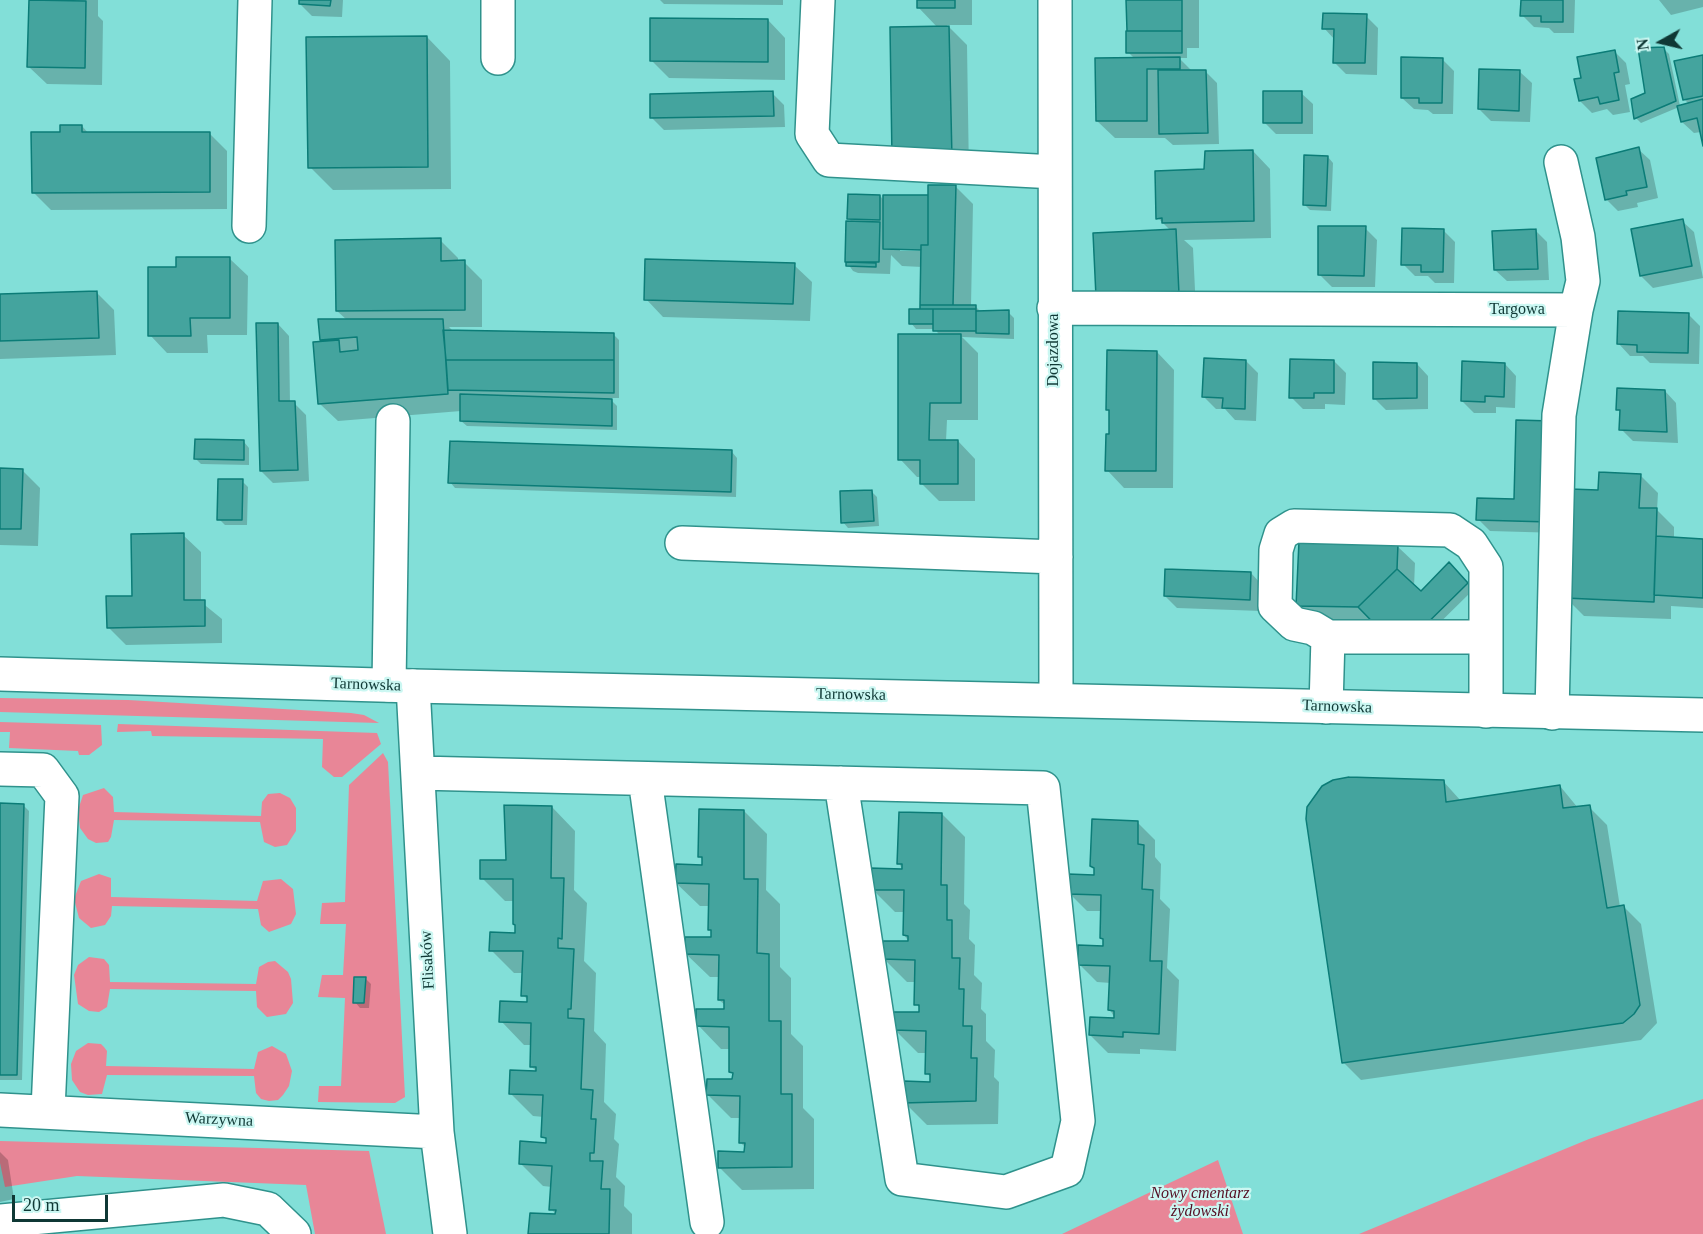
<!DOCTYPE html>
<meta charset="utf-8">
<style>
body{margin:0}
#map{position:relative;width:1703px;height:1234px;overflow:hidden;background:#82dfd8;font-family:"Times New Roman",serif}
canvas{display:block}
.north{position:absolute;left:1631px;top:12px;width:60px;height:60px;-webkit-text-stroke:4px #cbf7f2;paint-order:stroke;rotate:262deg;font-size:16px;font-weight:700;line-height:24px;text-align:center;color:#0f3835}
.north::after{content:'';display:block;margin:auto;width:21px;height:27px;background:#0f3835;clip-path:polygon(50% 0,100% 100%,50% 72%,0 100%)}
.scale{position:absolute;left:12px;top:1195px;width:96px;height:27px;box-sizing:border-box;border:3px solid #0f3835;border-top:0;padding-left:8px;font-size:18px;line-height:21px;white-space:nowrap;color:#0f3835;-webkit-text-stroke:4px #cbf7f2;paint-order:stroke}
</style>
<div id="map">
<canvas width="1703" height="1234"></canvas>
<div class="north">N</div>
<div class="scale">20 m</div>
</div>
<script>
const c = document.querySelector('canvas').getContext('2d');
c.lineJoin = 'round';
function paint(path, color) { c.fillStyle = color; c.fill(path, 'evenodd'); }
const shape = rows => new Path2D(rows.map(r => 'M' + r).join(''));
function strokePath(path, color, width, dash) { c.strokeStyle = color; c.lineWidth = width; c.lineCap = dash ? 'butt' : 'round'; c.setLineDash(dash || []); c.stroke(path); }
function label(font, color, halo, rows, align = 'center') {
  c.font = font + ' "Times New Roman",serif'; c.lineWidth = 4.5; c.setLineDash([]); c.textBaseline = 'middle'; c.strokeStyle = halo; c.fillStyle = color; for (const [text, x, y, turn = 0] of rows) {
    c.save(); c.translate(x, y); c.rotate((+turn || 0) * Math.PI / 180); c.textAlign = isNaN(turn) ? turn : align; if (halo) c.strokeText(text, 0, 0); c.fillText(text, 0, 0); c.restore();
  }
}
const green = shape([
 [0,698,128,700,351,713,364,715,379,723,0,712],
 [0,722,101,725,102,745,89,755,79,755,78,751,9,748,10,732,0,732],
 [118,724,377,733,381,744,342,777,334,777,322,767,323,739,152,736,151,731,117,732],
 [383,753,388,762,405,1097,395,1103,318,1102,319,1086,341,1086,345,998,318,997,322,975,343,975,346,924,320,924,322,903,345,902,349,785],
 [104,788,113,797,114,812,261,816,262,802,268,794,280,793,290,798,296,808,296,831,287,845,275,847,264,842,260,822,114,820,111,837,108,842,96,843,88,839,80,828,78,810,83,795],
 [99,874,111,878,111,897,257,901,263,881,281,879,293,889,296,914,291,924,269,932,261,925,258,909,112,906,111,916,105,925,91,928,79,918,74,899,81,881],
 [89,957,104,959,109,965,110,982,256,984,259,967,268,962,275,961,288,972,291,979,293,1003,286,1014,267,1017,257,1007,256,991,110,989,107,1007,99,1012,89,1011,78,1004,74,975,78,965],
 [88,1043,101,1044,104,1047,107,1051,106,1066,254,1069,258,1052,272,1046,286,1054,292,1071,289,1086,283,1095,278,1100,269,1101,261,1099,256,1093,254,1076,107,1075,102,1094,88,1095,80,1092,72,1080,71,1064,76,1051],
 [1703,1099,1703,1234,1359,1234,1589,1139],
 [0,1141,369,1151,386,1234,315,1234,306,1185,77,1176,5,1187,0,1163],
 [1218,1160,1243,1234,1062,1234]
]);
const shadow = shape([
 [30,0,98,0,98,16,103,21,102,85,47,84,29,67],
 [300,0,343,0,342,17,312,16,300,4],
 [660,0,783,0,783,5,664,4],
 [918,0,972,0,972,25,947,25,967,45,969,175,911,176,938,28,918,7],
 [1128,0,1199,0,1199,48,1187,48,1187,58,1179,58,1192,71,1205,71,1217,83,1219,144,1173,145,1165,138,1115,138,1097,121,1135,59,1128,52],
 [1522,0,1575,0,1574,33,1554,33,1549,28,1534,27,1522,15],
 [1659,0,1703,0,1703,7,1671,15],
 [1366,16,1378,28,1377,75,1346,74,1334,62,1335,40,1324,28],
 [768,20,785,38,785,80,669,78,652,61],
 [427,37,450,61,451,189,333,190,310,167],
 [1664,49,1669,54,1680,106,1689,104,1684,99,1703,57,1703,139,1701,132,1694,133,1682,122,1679,107,1641,123,1636,118],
 [1614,51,1626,63,1630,84,1625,85,1630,112,1613,115,1607,109,1592,113,1580,101,1582,79],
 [1442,59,1454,71,1453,114,1433,114,1428,110,1414,109,1402,98],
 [1520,72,1532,83,1530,122,1491,121,1479,109],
 [772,93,784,105,785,127,664,130,652,118],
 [1301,93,1313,104,1313,134,1276,134,1265,123],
 [82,126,89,134,209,133,227,151,227,209,51,210,33,192,61,133],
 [1638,149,1650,160,1658,198,1637,203,1638,207,1618,211,1606,199],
 [1253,151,1270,169,1271,238,1184,240,1193,248,1196,311,1115,314,1171,231,1158,218,1205,170],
 [1328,157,1333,163,1331,211,1310,210,1304,204],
 [955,186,973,204,971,306,975,306,981,312,1008,312,1014,318,1014,339,962,337,978,353,978,420,947,420,946,441,958,441,975,459,975,501,939,501,921,483,921,477,917,477,900,459,940,336,935,329,916,329,911,323,922,311,922,267,902,266,891,255,890,274,858,273,853,271,846,261,853,223,848,218,880,196,885,201,930,196],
 [900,248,929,248,929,251,900,251],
 [1682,221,1694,232,1703,278,1653,288,1641,276],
 [1365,228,1377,240,1375,287,1332,287,1320,275],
 [1443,230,1455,242,1454,283,1435,283,1428,276,1415,276,1403,264],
 [1535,230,1547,242,1549,280,1507,281,1495,270],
 [440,240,458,258,458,262,464,262,482,280,482,327,449,327,454,332,613,334,619,340,619,398,609,398,617,406,617,430,467,426,461,421,461,411,338,421,320,404,324,343,321,339,347,320,337,311],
 [230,259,248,276,247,335,207,335,208,353,167,353,150,335,177,269],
 [794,265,812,282,810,321,663,317,646,299],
 [96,292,114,310,116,355,0,359,0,295],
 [1688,314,1700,326,1699,364,1650,363,1643,356,1630,356,1619,344],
 [278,324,289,336,290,403,294,403,306,415,309,481,273,483,261,471],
 [1157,352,1174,370,1173,488,1124,488,1107,470,1110,436,1110,412,1108,410],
 [1246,361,1258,373,1256,421,1235,420,1225,409,1216,409,1204,397],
 [1334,361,1346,373,1345,405,1325,404,1325,409,1303,409,1291,397],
 [1417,364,1428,376,1428,409,1386,410,1374,398],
 [1505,364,1516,376,1515,408,1496,407,1496,413,1474,413,1462,401],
 [1665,391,1676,403,1678,443,1633,441,1621,429,1622,413,1617,409],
 [244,442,249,448,249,465,201,464,196,459],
 [732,452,737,458,736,497,455,488,450,482],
 [0,469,22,470,40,488,38,546,0,545],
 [1640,475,1658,493,1657,510,1674,527,1674,538,1703,540,1703,608,1671,606,1671,619,1584,616,1566,598,1600,491],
 [242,481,248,487,247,525,225,525,219,519],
 [871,491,877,497,879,526,848,528,843,522],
 [1515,501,1560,533,1490,531,1478,519],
 [183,535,201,552,201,602,222,619,222,643,126,645,108,627],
 [1397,546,1415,563,1414,587,1421,593,1449,564,1473,590,1407,655,1377,625,1315,623,1298,605],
 [1251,573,1262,585,1261,611,1177,608,1165,596],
 [1443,781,1461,801,1560,786,1578,808,1589,807,1607,825,1620,907,1623,906,1641,924,1657,1023,1641,1040,1361,1080,1343,1062],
 [0,805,23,805,29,811,22,1080,0,1080],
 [552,807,575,831,574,890,587,903,584,961,596,973,594,1031,606,1044,604,1102,616,1114,614,1139,619,1144,616,1177,625,1186,624,1206,632,1214,632,1234,530,1234,558,1216,551,1209,552,1187,543,1186,520,1163,547,1144,548,1141,543,1137,544,1117,533,1116,510,1093,538,1073,531,1066,532,1045,524,1045,501,1021,529,1001,523,995,524,973,514,973,491,950,517,934,514,901,505,901,482,878,508,862],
 [744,811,767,834,766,890,780,904,780,967,791,978,791,1034,803,1046,803,1108,814,1119,814,1189,742,1190,719,1167,746,1153,746,1148,741,1143,741,1118,731,1118,708,1095,734,1081,734,1075,730,1071,730,1049,721,1049,698,1025,725,1011,725,1005,719,1000,720,977,710,977,686,954,713,938,710,929,710,906,700,906,676,883,703,866,703,860,699,856],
 [942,814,965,837,964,904,970,910,969,939,975,945,974,975,982,983,981,1009,986,1014,986,1041,995,1050,994,1077,999,1082,998,1124,927,1125,904,1102,931,1084,931,1078,927,1073,927,1053,918,1053,895,1030,921,1014,921,1009,916,1004,916,982,907,982,884,959,910,943,904,935,905,912,895,912,872,889,903,871,899,863],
 [1138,823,1155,840,1155,857,1161,864,1160,899,1170,909,1167,968,1179,980,1176,1051,1140,1049,1140,1054,1108,1053,1090,1035,1116,1020,1110,1010,1111,983,1097,982,1079,964,1105,947,1102,911,1087,911,1069,893,1095,877],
 [365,978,371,984,369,1008,360,1008,355,1002],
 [0,1152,8,1160,14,1199,0,1202]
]);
const building = shape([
 [29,0,86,1,85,68,27,67,29,0],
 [299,0,331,0,330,6,299,4,299,0],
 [917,0,955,0,955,8,917,8,917,0],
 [1126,0,1182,0,1182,31,1127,31,1126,0],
 [1521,0,1563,0,1563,22,1541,22,1541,16,1520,16,1521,0],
 [1323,13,1367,14,1365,63,1333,63,1334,29,1322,29,1323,13],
 [650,18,768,19,768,62,650,61,650,18],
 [949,26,952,158,892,159,890,27,949,26],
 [1126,31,1182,31,1182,53,1126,53,1126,31],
 [427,36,428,167,308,168,306,37,427,36],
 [1664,47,1676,101,1634,119,1631,99,1645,93,1638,48,1664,47],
 [1615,50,1619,72,1614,73,1619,100,1600,104,1598,97,1579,101,1574,79,1581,78,1577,57,1615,50],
 [1703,55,1703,96,1683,100,1674,61,1703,55],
 [1180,57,1180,69,1147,69,1147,121,1096,121,1095,58,1180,57],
 [1401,57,1443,58,1442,103,1419,103,1419,98,1401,98,1401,57],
 [1479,69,1520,70,1519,111,1478,109,1479,69],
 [1158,70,1206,70,1208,133,1159,134,1158,70],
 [773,91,774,116,650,118,650,94,773,91],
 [1263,91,1302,91,1302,123,1263,123,1263,91],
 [1703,99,1703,146,1697,118,1681,122,1677,106,1703,99],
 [60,125,82,125,82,132,210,132,210,192,32,193,31,132,60,132,60,125],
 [1639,147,1647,187,1626,191,1627,195,1605,200,1596,158,1639,147],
 [1253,150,1254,221,1162,223,1162,218,1156,219,1155,171,1204,169,1205,151,1253,150],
 [1304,155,1328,156,1326,206,1303,205,1304,155],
 [928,185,956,185,953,305,920,305,921,245,928,245,928,185],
 [848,194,880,195,880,220,847,219,848,194],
 [883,195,928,195,928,245,921,245,921,250,883,249,883,195],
 [1683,219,1692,266,1640,276,1631,229,1683,219],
 [846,221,880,222,879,262,845,262,846,221],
 [1318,226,1366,226,1364,276,1318,275,1318,226],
 [1402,228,1444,229,1443,272,1421,272,1421,265,1401,265,1402,228],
 [1176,229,1179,294,1096,297,1093,233,1176,229],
 [1536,229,1538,269,1494,270,1492,231,1536,229],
 [441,238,441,261,465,260,465,310,336,311,335,240,441,238],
 [176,257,230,257,230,318,190,318,191,336,148,336,148,267,176,267,176,257],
 [645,259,795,263,793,304,644,300,645,259],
 [846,262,876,263,876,267,846,266,846,262],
 [97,291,99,338,0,341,0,294,97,291],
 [920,305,976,305,976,309,920,309,920,305],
 [909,309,933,309,933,324,909,324,909,309],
 [933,309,976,309,976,331,933,331,933,309],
 [1009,310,1009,334,976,333,976,311,1009,310],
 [1618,311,1689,313,1688,353,1637,352,1637,345,1617,344,1618,311],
 [318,319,443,319,448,394,318,404,313,342,339,340,340,352,358,350,357,337,320,340,318,319],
 [256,323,278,323,279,401,295,401,298,470,260,471,256,323],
 [443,330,614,333,614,360,446,360,443,330],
 [898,334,961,334,961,403,930,403,929,440,958,440,958,484,920,484,920,460,898,460,898,334],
 [1107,350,1157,351,1156,471,1105,471,1106,434,1109,434,1109,410,1106,410,1107,350],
 [1204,358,1246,360,1245,409,1222,408,1223,398,1202,397,1204,358],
 [1290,359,1334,360,1334,393,1314,393,1314,398,1289,398,1290,359],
 [446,360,614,360,614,393,448,390,446,360],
 [1462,361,1505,363,1504,397,1485,396,1485,402,1461,401,1462,361],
 [1373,362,1417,363,1417,398,1373,399,1373,362],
 [1617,388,1665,390,1667,432,1619,430,1620,410,1616,410,1617,388],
 [460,394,612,399,612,426,460,421,460,394],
 [1516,420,1552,421,1549,522,1476,520,1477,498,1514,499,1516,420],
 [195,439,244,440,244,460,194,459,195,439],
 [450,441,732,450,731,492,448,483,450,441],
 [0,468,23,469,21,529,0,529,0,468],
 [1599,472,1641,474,1639,508,1657,508,1654,602,1565,598,1570,489,1598,490,1599,472],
 [218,479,243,479,242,520,217,520,218,479],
 [872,490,874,521,841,523,840,491,872,490],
 [184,533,184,600,205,600,205,626,107,628,106,596,132,596,131,534,184,533],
 [1656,536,1703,539,1703,598,1654,595,1656,536],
 [1299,541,1398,544,1397,569,1358,607,1296,606,1299,541],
 [1449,562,1468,583,1400,650,1358,607,1397,569,1421,591,1449,562],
 [1165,569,1251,572,1250,600,1164,596,1165,569],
 [1349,777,1444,780,1446,802,1560,785,1563,808,1590,805,1607,908,1624,905,1640,1005,1634,1014,1623,1023,1342,1063,1306,819,1307,807,1322,786,1333,780,1349,777],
 [0,803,24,804,17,1075,0,1075,0,803],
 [504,805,552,806,551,878,564,878,562,939,558,938,558,948,574,949,571,1009,568,1009,568,1018,584,1019,581,1089,593,1090,591,1119,596,1119,594,1153,590,1153,590,1161,603,1161,601,1189,610,1189,609,1234,528,1234,530,1213,555,1214,556,1210,549,1210,552,1166,519,1164,520,1141,546,1143,546,1138,541,1137,543,1095,509,1094,510,1070,536,1071,536,1067,530,1067,531,1023,499,1022,500,1001,527,1002,527,996,521,996,523,951,489,951,490,932,515,933,515,925,513,924,513,879,480,879,480,860,506,860,504,805],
 [699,809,744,810,744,879,758,879,757,953,769,954,769,1021,781,1021,781,1094,792,1094,792,1167,718,1168,718,1151,744,1152,745,1143,739,1143,740,1096,706,1095,707,1079,732,1079,733,1073,729,1072,729,1027,696,1026,696,1009,724,1009,724,1000,718,1000,719,955,685,954,685,937,711,937,711,930,708,930,709,884,675,883,676,864,702,865,702,857,698,857,699,809],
 [899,812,942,813,941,885,947,885,947,920,952,920,952,958,960,958,959,989,964,989,963,1026,972,1026,971,1058,977,1058,976,1101,903,1103,904,1081,930,1082,930,1074,925,1074,926,1031,893,1030,893,1012,919,1012,919,1005,914,1005,915,960,882,959,883,941,908,941,908,936,903,935,904,890,870,890,870,868,902,869,902,864,897,864,899,812],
 [1092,819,1138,821,1138,844,1144,845,1142,889,1153,890,1150,961,1162,961,1159,1034,1123,1032,1123,1037,1089,1035,1090,1017,1114,1018,1114,1011,1108,1010,1110,966,1078,965,1078,945,1103,946,1103,939,1100,938,1101,895,1068,894,1068,874,1094,875,1094,868,1090,866,1092,819],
 [354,977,366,977,364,1003,353,1003,354,977]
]);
const minor = shape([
 [818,0,812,134,829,160,1055,172],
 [1055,0,1056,700],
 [498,58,498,0],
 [1561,162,1578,237,1583,281,1576,310],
 [249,226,255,0],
 [1054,308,1576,310,1559,415,1552,713],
 [682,543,1056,557],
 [1328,637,1486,637],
 [389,685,393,421],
 [413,686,437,1132,450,1234],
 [1326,707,1328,637,1313,628,1294,624,1275,606,1276,550,1281,534,1294,526,1450,530,1471,544,1486,567,1486,711],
 [0,769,43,770,62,796,48,1110],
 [418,773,1043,788,1078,1121,1067,1170,1006,1192,902,1179,841,783],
 [645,779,707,1222],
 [0,1110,437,1132],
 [0,1221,224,1200,268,1209,294,1234]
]);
const major = shape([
 [0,674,413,686,1703,715]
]);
const streetNames = [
 ["Targowa",1517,310],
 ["Dojazdowa",1054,350,-90],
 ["Tarnowska",366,685,2],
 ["Tarnowska",851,695,1],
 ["Tarnowska",1337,707,2],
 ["Flisaków",428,960,-93],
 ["Warzywna",219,1120,3]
];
const parkNames = [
 ["Nowy cmentarz",1200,1194],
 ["żydowski",1200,1212]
];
paint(green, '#e88697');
paint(shadow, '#0003');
paint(building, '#44a49e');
strokePath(building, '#0b7c77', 1.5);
strokePath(minor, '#2f928c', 36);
strokePath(major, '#2f928c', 36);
strokePath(minor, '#fff', 33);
strokePath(major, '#fff', 33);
label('16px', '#0f3835', '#cbf7f2', streetNames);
label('italic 16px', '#550e23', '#cbf7f2', parkNames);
</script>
